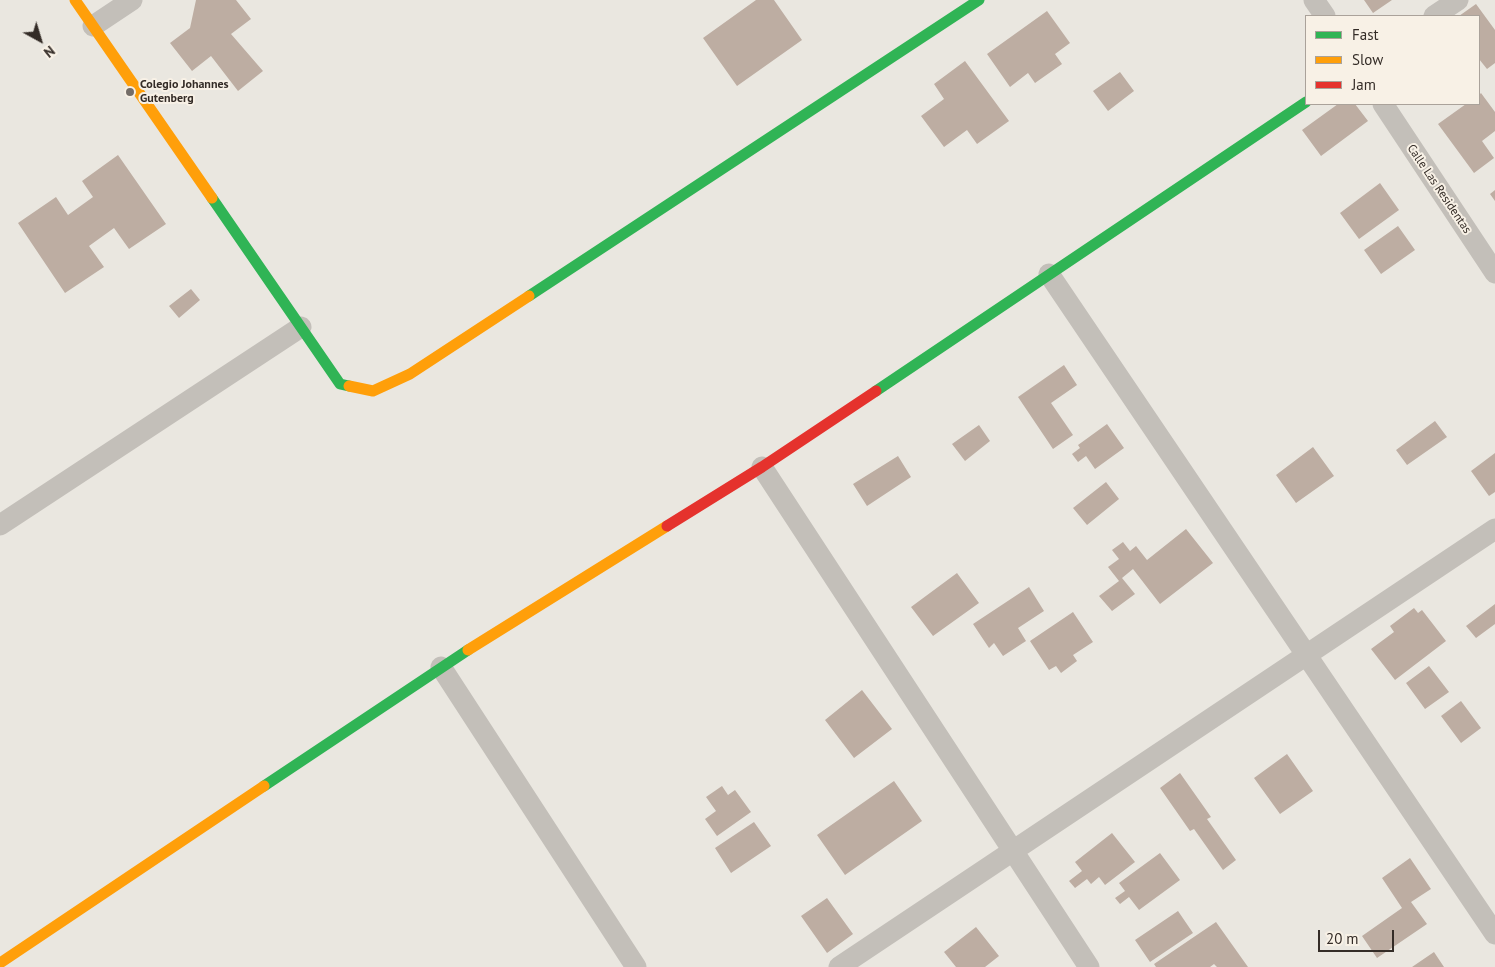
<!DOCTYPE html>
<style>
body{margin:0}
#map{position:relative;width:1495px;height:967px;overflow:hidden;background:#eae7e0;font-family:"PT Sans",sans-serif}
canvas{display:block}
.legend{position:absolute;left:1305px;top:15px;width:175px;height:90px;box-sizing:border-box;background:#f8f1e6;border:1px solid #aaa29a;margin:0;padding:6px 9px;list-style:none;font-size:15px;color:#342c27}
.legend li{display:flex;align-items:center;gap:10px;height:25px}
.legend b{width:25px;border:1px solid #aaa29a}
.north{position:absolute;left:15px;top:15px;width:50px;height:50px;-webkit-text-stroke:4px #f8f1e6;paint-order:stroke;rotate:141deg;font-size:14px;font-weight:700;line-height:20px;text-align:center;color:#342c27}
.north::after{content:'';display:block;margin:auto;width:18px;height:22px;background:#342c27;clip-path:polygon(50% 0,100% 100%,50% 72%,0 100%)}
.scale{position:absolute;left:1318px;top:930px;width:76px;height:22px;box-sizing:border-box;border:2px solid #342c27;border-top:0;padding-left:6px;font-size:15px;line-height:18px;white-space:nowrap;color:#342c27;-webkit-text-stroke:4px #f8f1e6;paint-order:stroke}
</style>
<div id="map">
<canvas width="1495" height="967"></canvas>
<ul class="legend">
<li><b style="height:6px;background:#30b455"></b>Fast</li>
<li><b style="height:6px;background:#ff9f0a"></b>Slow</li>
<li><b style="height:6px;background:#e5322d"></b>Jam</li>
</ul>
<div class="north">N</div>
<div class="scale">20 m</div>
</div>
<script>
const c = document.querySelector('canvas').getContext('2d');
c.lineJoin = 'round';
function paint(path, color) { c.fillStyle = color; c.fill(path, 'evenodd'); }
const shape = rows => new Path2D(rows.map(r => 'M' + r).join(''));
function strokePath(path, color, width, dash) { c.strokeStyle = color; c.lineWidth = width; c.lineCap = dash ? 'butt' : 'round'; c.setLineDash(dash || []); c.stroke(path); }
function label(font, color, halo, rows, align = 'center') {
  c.font = font + ' "PT Sans",sans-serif'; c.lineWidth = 4; c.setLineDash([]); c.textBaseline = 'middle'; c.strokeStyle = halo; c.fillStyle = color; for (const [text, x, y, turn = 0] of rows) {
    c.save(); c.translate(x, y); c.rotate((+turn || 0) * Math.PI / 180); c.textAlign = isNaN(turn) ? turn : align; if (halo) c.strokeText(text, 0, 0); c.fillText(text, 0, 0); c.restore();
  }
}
const building = shape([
 [196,0,236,0,251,19,231,34,263,71,238,91,211,56,192,71,170,43,190,28],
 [756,0,774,0,802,40,737,86,703,38],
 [1364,0,1392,0,1373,13],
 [1476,4,1495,30,1495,63,1487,69,1479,59,1479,16,1459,16],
 [1047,11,1070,43,1055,54,1062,64,1035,83,1028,73,1010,87,987,54],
 [965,61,1009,121,977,144,967,130,944,147,921,116,944,99,934,84],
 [1120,72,1134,91,1108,111,1093,91],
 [1481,93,1495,112,1495,131,1482,141,1494,158,1474,173,1438,124,1466,104,1479,104,1479,95],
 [1338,104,1355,104,1368,121,1321,156,1302,130],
 [118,155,166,224,129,249,114,228,89,246,104,267,65,293,18,223,56,197,68,215,93,197,82,181],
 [1380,183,1399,210,1359,239,1340,213],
 [1495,190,1495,201,1490,194],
 [1398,226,1415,250,1381,274,1364,250],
 [191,289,200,300,179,318,169,306],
 [1064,365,1077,385,1051,403,1073,435,1053,449,1018,397],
 [1435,421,1447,437,1407,465,1396,450],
 [1107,424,1124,448,1095,469,1086,456,1078,462,1072,454,1080,448,1078,445],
 [979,425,990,441,965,461,952,444],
 [1313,447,1334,476,1296,503,1276,475],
 [1495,453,1495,492,1489,496,1471,471],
 [898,456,911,477,867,506,853,484],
 [1106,482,1119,499,1087,525,1073,508],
 [1186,529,1213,563,1160,604,1133,569,1122,578,1135,594,1112,611,1099,596,1119,581,1108,567,1119,559,1112,550,1123,542,1130,551,1136,546,1147,560],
 [957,573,979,603,933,636,911,607],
 [1029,587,1044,611,1018,628,1026,641,1003,656,994,643,989,648,973,624],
 [1495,604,1495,624,1476,638,1466,626],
 [1414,608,1418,613,1422,610,1446,641,1395,680,1371,649,1394,632,1390,626],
 [1073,612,1093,642,1073,655,1077,661,1061,673,1056,666,1049,670,1030,641],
 [1429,666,1449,692,1425,709,1406,683],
 [862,690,892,729,854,758,825,720],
 [1461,701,1481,728,1461,743,1441,716],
 [1287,754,1313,791,1280,814,1254,778],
 [1180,773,1211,817,1207,819,1236,860,1223,870,1194,829,1190,831,1160,788],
 [894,781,922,821,845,875,817,835],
 [722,786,728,795,735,790,751,812,717,836,705,819,716,811,706,797],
 [754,822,771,846,731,873,715,848],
 [1112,833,1135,862,1105,885,1099,877,1091,884,1087,879,1075,888,1069,881,1082,871,1075,862],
 [1160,853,1180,880,1139,910,1129,897,1120,904,1115,898,1125,891,1119,883],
 [1410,858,1431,889,1411,902,1427,924,1377,958,1362,936,1402,908,1382,878],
 [827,898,853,934,827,953,801,916],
 [1178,911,1193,933,1150,962,1135,940],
 [1216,922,1248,967,1217,967,1214,964,1210,967,1156,967,1154,964],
 [976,927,999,956,985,967,956,967,944,952],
 [1434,952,1444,967,1412,967]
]);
const street = shape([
 [1314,0,1325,16],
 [1434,16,1458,0],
 [93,26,132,0],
 [1383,104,1495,273],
 [1049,274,1495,934],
 [762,467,1089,967],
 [0,525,301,327],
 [441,667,636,967],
 [839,967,1495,529]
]);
const fast = shape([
 [212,198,340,384,349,386],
 [529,296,979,0],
 [876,391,1306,102],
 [264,786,468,650]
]);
const slow = shape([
 [75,0,212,198],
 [349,386,373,391,410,374,529,296],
 [468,650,667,526],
 [0,963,264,786]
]);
const jam = shape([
 [667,526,762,467,876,391]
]);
const markers = [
 [130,92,5,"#746d68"]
];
const poiNames = [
 ["Colegio Johannes",140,85],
 ["Gutenberg",140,99]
];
const streetNames = [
 ["Calle Las Residentas",1439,189,56]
];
paint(building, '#bdada2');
strokePath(street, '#c3bfb9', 21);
strokePath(fast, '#30b455', 11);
strokePath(slow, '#ff9f0a', 11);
strokePath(jam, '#e5322d', 11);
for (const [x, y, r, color] of markers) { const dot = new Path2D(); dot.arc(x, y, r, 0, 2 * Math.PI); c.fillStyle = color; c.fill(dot); strokePath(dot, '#f8f1e6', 2); }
label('bold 12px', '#342c27', '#f8f1e6', poiNames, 'left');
label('12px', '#342c27', '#f8f1e6', streetNames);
</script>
